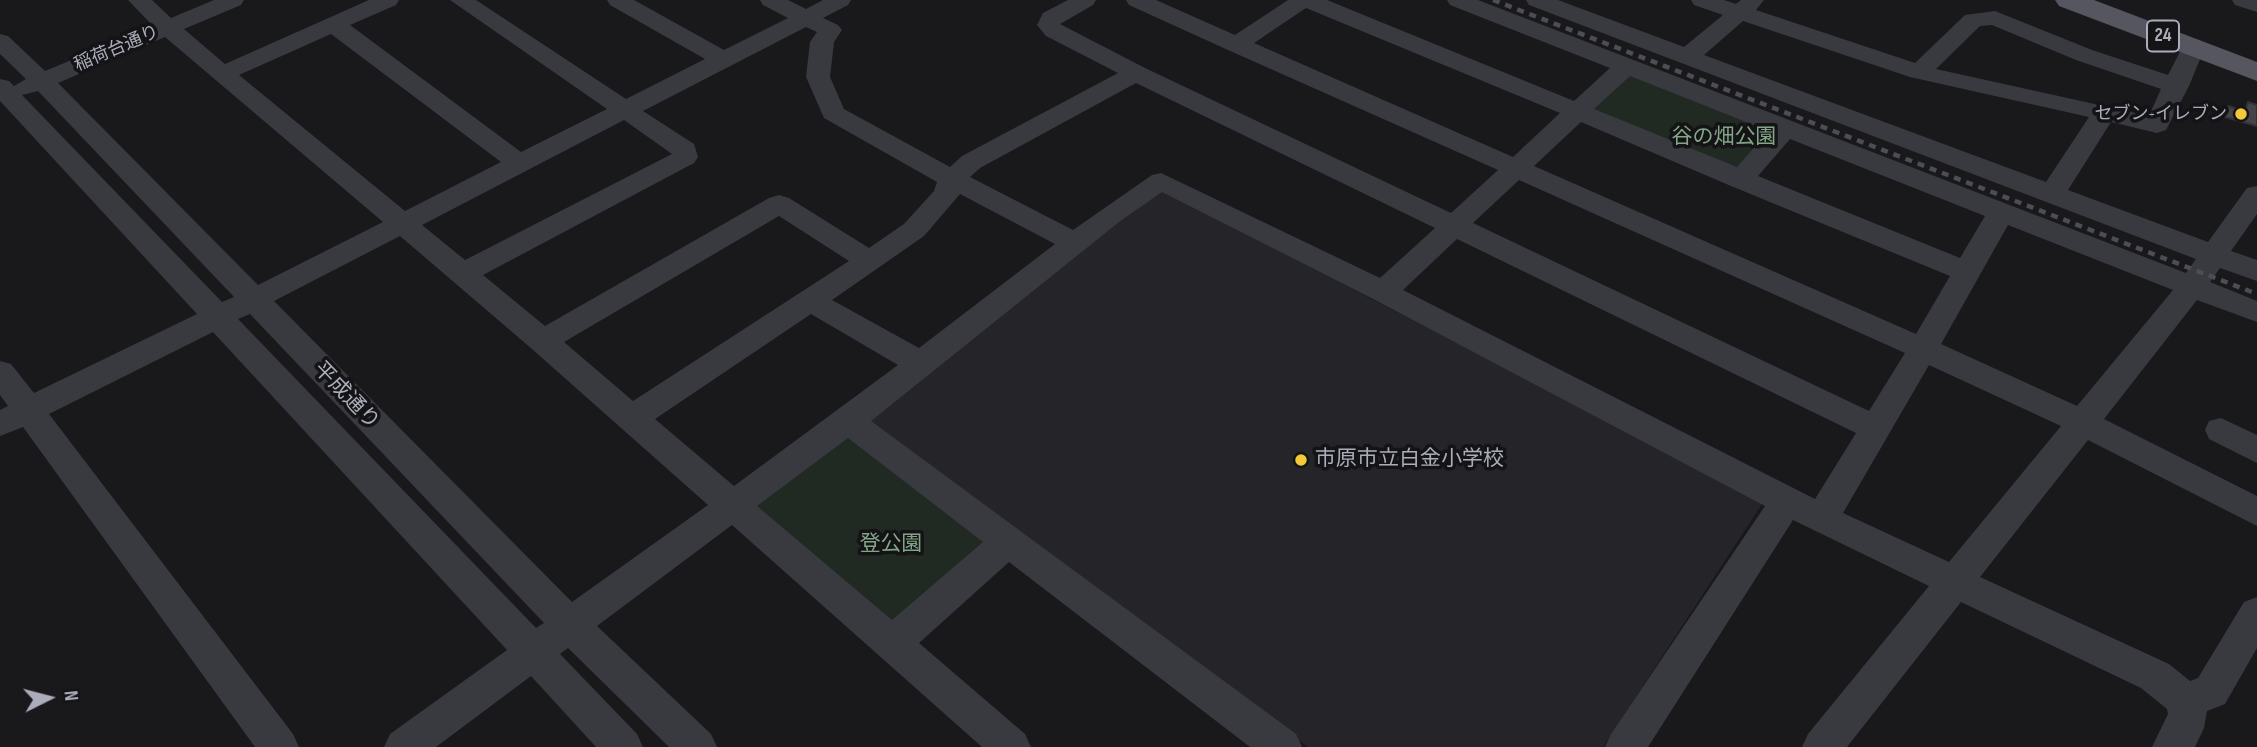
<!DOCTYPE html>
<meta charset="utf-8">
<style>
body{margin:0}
#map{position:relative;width:2257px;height:747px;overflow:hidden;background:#19181b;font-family:"Sofia Sans Condensed",sans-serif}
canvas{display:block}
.north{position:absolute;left:14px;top:663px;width:70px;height:70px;-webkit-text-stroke:5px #141316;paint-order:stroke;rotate:84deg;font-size:19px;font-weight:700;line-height:28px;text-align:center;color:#abaeba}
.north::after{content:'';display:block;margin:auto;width:24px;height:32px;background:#abaeba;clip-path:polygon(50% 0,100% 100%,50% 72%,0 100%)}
</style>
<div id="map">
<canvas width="2257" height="747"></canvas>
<div class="north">N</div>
</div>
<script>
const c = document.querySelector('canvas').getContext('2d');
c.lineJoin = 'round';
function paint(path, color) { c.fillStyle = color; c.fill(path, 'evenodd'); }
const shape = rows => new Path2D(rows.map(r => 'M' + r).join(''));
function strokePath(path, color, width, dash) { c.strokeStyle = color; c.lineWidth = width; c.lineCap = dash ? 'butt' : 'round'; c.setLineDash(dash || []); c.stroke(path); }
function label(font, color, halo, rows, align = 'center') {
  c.font = font + ' "Sofia Sans Condensed","Noto Sans JP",sans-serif'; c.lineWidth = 7; c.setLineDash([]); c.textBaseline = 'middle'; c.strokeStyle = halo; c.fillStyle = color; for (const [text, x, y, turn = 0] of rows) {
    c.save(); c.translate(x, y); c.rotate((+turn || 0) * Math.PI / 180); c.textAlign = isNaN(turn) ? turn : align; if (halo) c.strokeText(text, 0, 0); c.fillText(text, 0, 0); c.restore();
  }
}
const built = shape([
 [1158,189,1764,501,1603,747,1308,747,862,420]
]);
const green = shape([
 [1628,74,1774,131,1739,170,1592,110],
 [848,421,1008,541,893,643,732,506]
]);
const building = shape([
 [2248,102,2257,105,2257,126,2225,117,2228,106,2245,111,2248,102]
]);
const minor = shape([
 [128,0,152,0,171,18,214,0,244,0,241,5,184,29,225,64,369,0,399,0,396,5,350,25,521,152,607,109,450,0,476,0,626,99,705,59,610,5,607,0,634,0,724,50,788,18,763,5,760,0,788,0,806,9,823,0,851,0,848,5,823,18,838,25,842,30,834,42,830,77,844,109,950,167,962,156,1118,73,1046,36,1037,25,1043,13,1068,0,1096,0,1093,5,1060,24,1145,68,1451,213,1498,170,1228,50,1129,5,1126,0,1156,0,1235,35,1288,0,1327,0,1574,101,1610,68,1450,5,1447,0,1478,0,2186,273,2196,259,1529,5,1526,0,1558,0,1684,47,1723,15,1694,5,1691,0,1724,0,1736,4,1741,0,1764,0,1756,10,1915,63,1965,15,1995,11,2092,50,2168,75,2185,42,2201,42,2205,47,2189,86,2166,130,2157,133,2111,122,2068,190,2208,242,2247,188,2257,186,2257,214,2231,251,2257,260,2257,281,2220,268,2210,282,2257,301,2257,322,2197,300,2104,419,2257,496,2257,526,2088,440,1980,577,2169,664,2190,681,2198,678,2244,602,2257,597,2257,648,2225,704,2207,711,2204,728,2195,747,2152,747,2168,714,2167,709,2141,688,1961,602,1847,747,1802,747,1808,734,1929,586,1793,520,1648,747,1605,747,1611,734,1765,506,1373,299,1162,192,1119,222,871,421,1296,734,1302,747,1250,747,1009,562,919,643,1025,734,1031,747,982,747,732,525,597,626,711,734,717,747,669,747,568,648,560,654,637,734,643,747,596,747,531,676,436,747,384,747,390,734,507,650,213,332,49,414,293,734,299,747,255,747,23,427,0,436,0,410,8,406,0,395,0,361,11,364,34,393,197,314,0,101,0,79,9,81,14,86,26,79,0,54,0,34,8,36,45,71,153,26,128,0],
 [1306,8,1560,113,1513,157,1254,43,1306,8],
 [1743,21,1910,77,2089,117,2046,182,1704,55,1743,21],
 [1992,25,2076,60,2161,89,2149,116,1936,69,1980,26,1992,25],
 [806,27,817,32,810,42,806,77,824,118,937,182,934,191,904,224,869,248,789,198,779,195,769,198,545,326,483,275,694,163,698,157,694,144,643,111,806,27],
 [331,34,501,162,405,211,239,75,331,34],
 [165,37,383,222,258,285,58,83,165,37],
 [1630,76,1769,131,1737,167,1594,109,1630,76],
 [1136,83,1435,228,1380,278,1161,173,1152,175,1073,230,970,177,980,168,1136,83],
 [38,91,234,297,222,302,22,95,38,91],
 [624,120,672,154,465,260,422,225,624,120],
 [1581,122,1731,186,1950,276,1916,334,1534,166,1581,122],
 [1790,139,1985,216,1960,258,1758,176,1790,139],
 [1519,180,1905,353,1869,411,1473,223,1519,180],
 [960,194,1055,244,919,348,832,300,924,236,960,194],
 [779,216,849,261,633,401,564,342,779,216],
 [2008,225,2173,290,2077,406,1941,344,2008,225],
 [400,236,532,349,708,505,572,602,274,301,400,236],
 [1457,239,1856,433,1815,499,1403,290,1457,239],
 [250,314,544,623,536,628,238,319,250,314],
 [811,314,898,365,734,486,655,419,811,314],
 [1929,365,2061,426,1949,562,1843,513,1929,365],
 [848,438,983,542,892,620,757,506,848,438],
 [2232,0,2257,0,2257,12,2235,5,2232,0],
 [2221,418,2257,435,2257,463,2209,439,2205,430,2209,421,2221,418]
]);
const major = shape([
 [2055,0,2094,0,2257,62,2257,81,2059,6,2055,0]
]);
const rail = shape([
 [1493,0,2257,294]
]);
const markers = [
 [2241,114,7,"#f3c938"],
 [1301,460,7,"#f3c938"]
];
const farStreetnames = [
 ["稲荷台通り",117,49,-23]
];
const farPoinames = [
 ["セブン-イレブン",2227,114]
];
const shields = [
 [2163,36,32]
];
const shieldNames = [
 ["24",2163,36]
];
const parkNames = [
 ["谷の畑公園",1724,138],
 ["登公園",891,545]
];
const streetNames = [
 ["平成通り",346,396,46]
];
const poiNames = [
 ["市原市立白金小学校",1315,460]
];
paint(built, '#252428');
paint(green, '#202922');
paint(building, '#434348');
strokePath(building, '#333237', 2);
paint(minor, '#393a40');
paint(major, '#55565f');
strokePath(rail, '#4c4e55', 4.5, [7, 6]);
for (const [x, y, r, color] of markers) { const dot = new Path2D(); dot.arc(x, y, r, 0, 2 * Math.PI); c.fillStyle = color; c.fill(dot); strokePath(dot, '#141316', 2.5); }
label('18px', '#abaeba', '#141316', farStreetnames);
label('18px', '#abaeba', '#141316', farPoinames, 'right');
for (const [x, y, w] of shields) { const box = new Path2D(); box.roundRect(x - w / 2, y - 15.5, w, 31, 5); c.fillStyle = '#141316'; c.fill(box); strokePath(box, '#abaeba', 2); }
label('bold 19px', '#abaeba', null, shieldNames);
label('21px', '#82a588', '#141316', parkNames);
label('21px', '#abaeba', '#141316', streetNames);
label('21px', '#abaeba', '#141316', poiNames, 'left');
</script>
